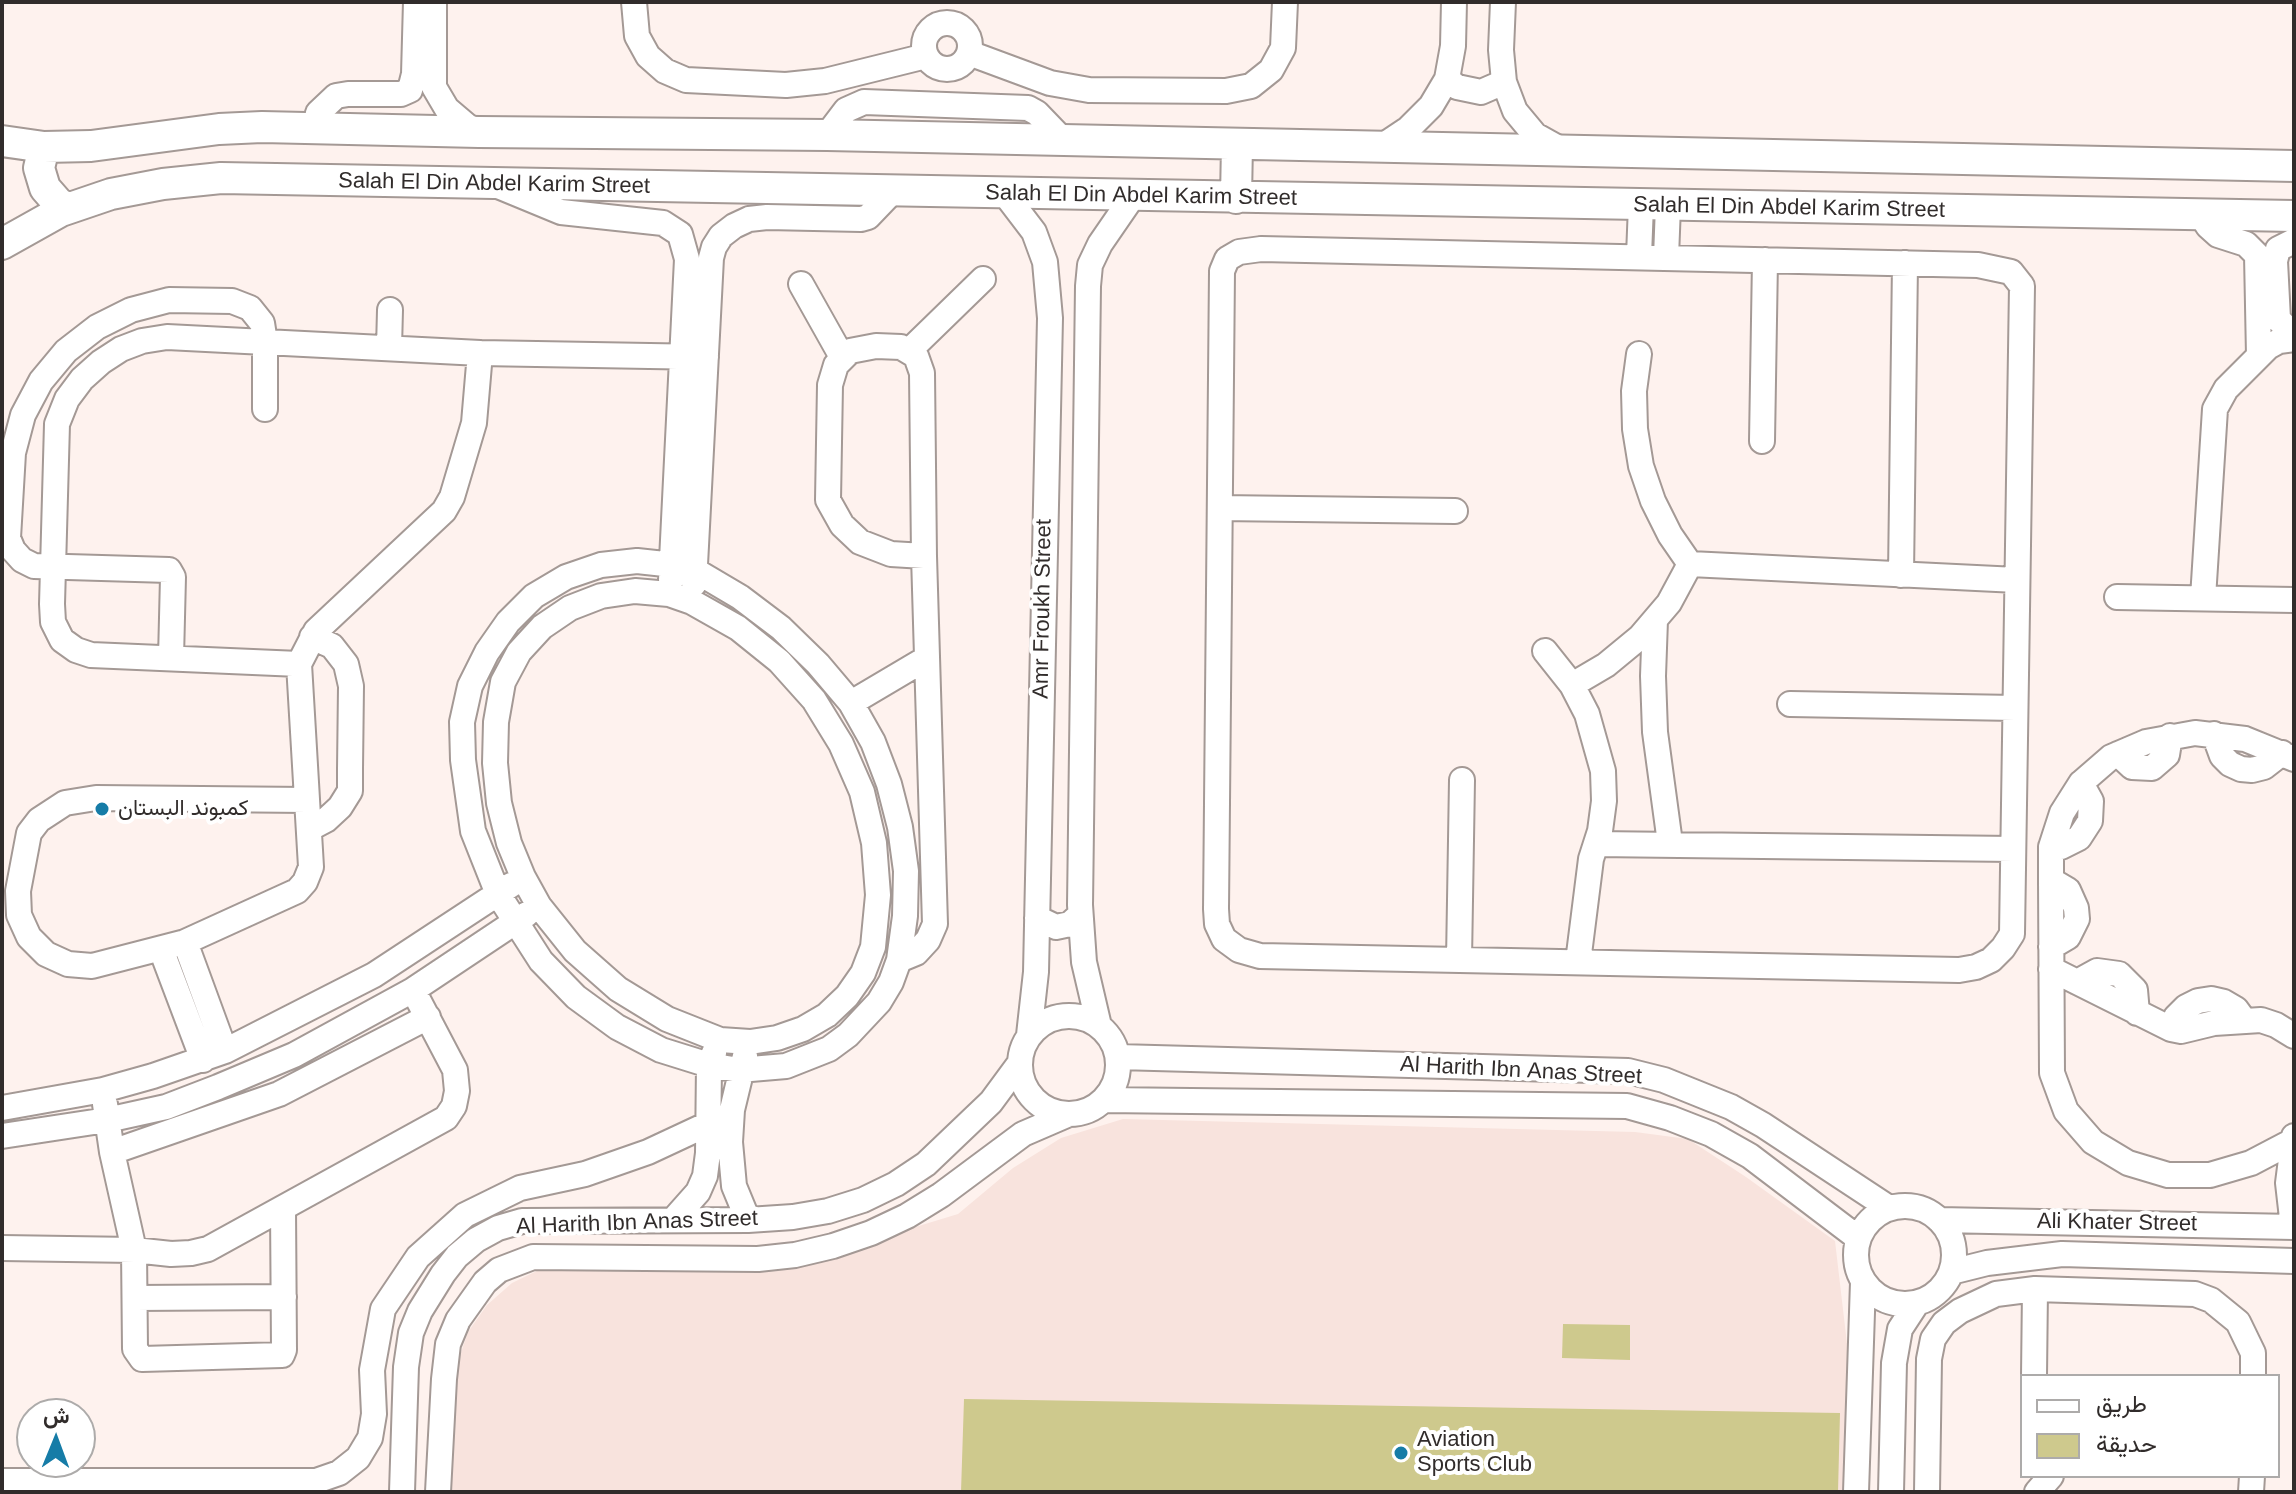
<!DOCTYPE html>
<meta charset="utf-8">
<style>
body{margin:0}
#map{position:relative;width:2296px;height:1494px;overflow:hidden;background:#fef2ee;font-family:Helvetica,Vazirmatn,sans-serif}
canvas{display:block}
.frame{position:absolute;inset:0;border:4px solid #312c2b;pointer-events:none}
.legend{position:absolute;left:2020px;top:1374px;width:260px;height:104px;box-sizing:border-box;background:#fff;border:2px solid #adabaa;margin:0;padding:10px 14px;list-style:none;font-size:24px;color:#312c2b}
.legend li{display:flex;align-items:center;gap:16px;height:40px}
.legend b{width:40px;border:2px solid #adabaa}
.north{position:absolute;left:16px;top:1398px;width:80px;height:80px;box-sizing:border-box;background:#fff;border:2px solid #adabaa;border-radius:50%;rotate:1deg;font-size:22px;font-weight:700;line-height:32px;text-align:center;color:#312c2b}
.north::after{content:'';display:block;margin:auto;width:28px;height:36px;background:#167ca7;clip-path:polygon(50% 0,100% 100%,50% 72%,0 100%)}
</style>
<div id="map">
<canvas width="2296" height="1494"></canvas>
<div class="frame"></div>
<ul class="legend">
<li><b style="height:10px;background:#fff"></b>طريق</li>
<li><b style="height:22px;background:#cec98d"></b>حديقة</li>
</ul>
<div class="north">ش</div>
</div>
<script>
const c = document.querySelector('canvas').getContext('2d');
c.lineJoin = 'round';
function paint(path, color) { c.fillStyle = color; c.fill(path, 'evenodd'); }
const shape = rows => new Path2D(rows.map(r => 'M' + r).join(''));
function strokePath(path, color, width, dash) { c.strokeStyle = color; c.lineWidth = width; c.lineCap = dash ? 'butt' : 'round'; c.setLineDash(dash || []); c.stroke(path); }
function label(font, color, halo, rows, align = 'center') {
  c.font = font + ' Helvetica,Vazirmatn,sans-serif'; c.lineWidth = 8; c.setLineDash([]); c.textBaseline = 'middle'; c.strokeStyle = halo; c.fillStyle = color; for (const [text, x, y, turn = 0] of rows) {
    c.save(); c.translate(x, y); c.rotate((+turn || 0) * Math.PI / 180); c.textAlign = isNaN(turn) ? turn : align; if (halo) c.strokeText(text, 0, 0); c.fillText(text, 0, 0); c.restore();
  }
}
const built = shape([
 [1123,1119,1635,1132,1688,1139,1746,1177,1835,1241,1853,1395,1850,1492,451,1492,457,1364,468,1332,487,1305,512,1283,543,1268,771,1271,958,1214,1013,1168,1061,1138]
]);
const green = shape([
 [1563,1324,1630,1325,1630,1360,1562,1358],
 [964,1399,1840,1413,1838,1492,961,1492]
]);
const minor = shape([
 [434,2,434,87,447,109,467,126,479,132],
 [634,2,637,36,648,56,665,71,686,80,786,85,825,81,926,56],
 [1503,2,1501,50,1504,82,1515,111,1535,135,1562,150],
 '924 46a23 23 0 1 1 46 0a23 23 0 1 1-46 0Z',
 [969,53,1050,83,1089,90,1226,91,1251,86,1271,70,1283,48,1285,2],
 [1447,79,1457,87,1481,92,1504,82],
 [315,129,318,113,336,96,348,94,401,94,410,90,414,74,416,2],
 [827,135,846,110,864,102,1028,108,1037,113,1063,140],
 [1381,147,1408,129,1431,106,1447,79,1453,46,1454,2],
 [498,186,561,212,663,223,680,234,687,259,671,580],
 [1005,194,1034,232,1045,262,1050,318,1036,972,1029,1035],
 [2201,215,2208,226,2218,235,2246,244,2257,255,2259,356],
 [2294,241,2278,249,2275,261,2278,319,2294,336],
 [1261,249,1978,265,2011,272,2022,286,2012,934,2003,948,1991,960,1976,967,1959,970,1260,956,1239,950,1224,939,1217,924,1216,909,1222,271,1227,259,1239,252,1261,249],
 [1639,256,1641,205],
 [1666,257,1668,206],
 [801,284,842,357],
 [389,348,390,310],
 [910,350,983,279],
 [1639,354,1634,391,1635,429,1641,466,1653,501,1670,535,1690,564],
 [1762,441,1765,260],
 [1220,508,1455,511],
 [637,561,674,565,696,571,740,597,781,628,818,664,851,703,873,742,889,784,900,827,906,871,905,916,899,960,891,982,879,1002,848,1035,829,1049,786,1066,739,1070,709,1065,661,1050,617,1027,576,997,541,961,498,894,473,831,463,760,462,722,470,686,487,652,508,622,534,596,566,577,601,565,637,561],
 [1690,564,2017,580],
 [1901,575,1905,263],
 [694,584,711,258,714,247,721,236,734,226,749,219,767,217,861,219,868,217,892,192],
 [635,591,669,594,692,602,738,628,779,661,814,700,841,744,862,792,874,843,878,895,873,947,863,973,847,996,827,1015,803,1029,777,1038,750,1042,720,1040,667,1019,618,989,575,951,539,906,523,877,509,843,499,803,495,763,496,722,503,682,519,652,542,627,570,608,601,596,635,591],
 [2117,597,2294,600],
 [2203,598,2215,409,2226,389,2268,347,2279,341,2294,339],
 [1655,620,1653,676,1655,732,1670,843],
 [1545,651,1572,685,1587,714,1603,771,1604,801,1600,831,1591,859,1578,962],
 [171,658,173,577,169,570,34,566,22,560,13,550,8,538,13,453,23,415,41,381,66,351,97,327,131,310,169,300,232,301,250,308,262,323,265,342,265,409],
 [299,664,91,655,76,650,62,640,53,622,52,604,57,424,67,399,82,379,101,362,121,349,142,341,167,337,480,353,706,357],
 [1572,685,1606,665,1640,637,1669,603,1690,564],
 [851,703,927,658],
 [1790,704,2015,708],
 [2214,734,2222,756,2230,764,2241,769,2252,770,2264,767,2282,753],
 [2118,754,2132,767,2152,768,2167,755,2170,736],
 [307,800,96,798,65,803,39,820,29,833,18,891,19,915,29,937,46,954,68,964,92,966,185,942,297,891,305,882,311,867,299,664,316,631,444,511,452,497,474,423,480,353],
 [309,829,326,820,340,807,350,791,350,769,351,686,346,664,332,646,312,637],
 [1596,844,2013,849],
 [2051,847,2061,847,2079,838,2090,821,2091,801,2081,783],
 [2051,880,2068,890,2076,908,2077,919,2068,937,2051,947],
 [1037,918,1056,927,1070,924,1080,915],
 [185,942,225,1051],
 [161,949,203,1060],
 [899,960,916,953,928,940,935,924,924,556,922,373,916,356,901,347,876,346,850,351,836,365,830,385,828,500,842,525,860,542,891,554,924,556],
 [1459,960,1462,780],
 [2051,969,2171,1029,2181,1031,2214,1023,2261,1020,2276,1025,2294,1036],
 [2077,982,2097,971,2119,974,2135,990,2137,1013],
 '1020 1065a49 49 0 1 1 98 0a49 49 0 1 1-98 0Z',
 [1099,1026,1084,962,1080,905,1088,286,1090,265,1100,244,1133,196],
 [2171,1029,2176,1017,2186,1007,2198,1001,2211,999,2224,1002,2236,1009,2244,1020],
 [745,1056,732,1110,730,1142,734,1186,748,1220],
 [1118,1057,1628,1071,1664,1080,1731,1107,1763,1125,1889,1208],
 [1104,1100,1627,1106,1670,1118,1711,1134,1750,1156,1858,1238],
 [105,1104,112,1152,134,1250,135,1349,142,1359,282,1355,284,1350,283,1208],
 [2,1108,103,1090,153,1076,225,1051,374,975,511,885],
 [2,1136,107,1120,166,1107,218,1087,294,1055,413,990,527,914],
 [2293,1141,2251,1163,2210,1175,2168,1175,2128,1163,2093,1142,2066,1111,2052,1073,2051,880,2051,847,2062,813,2081,783,2111,757,2146,742,2195,733,2245,739,2294,759],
 [112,1152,279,1094,428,1017],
 '1856 1255a49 49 0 1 1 98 0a49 49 0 1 1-98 0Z',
 [674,1219,698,1192,705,1176,708,1153,709,1065,714,1053],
 [1939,1220,2294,1227],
 [2293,1227,2288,1183,2294,1136],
 [2,1248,134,1250,171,1254,191,1253,208,1249,446,1118,454,1106,457,1091,455,1070,413,990],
 [1951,1272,1987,1263,2062,1254,2294,1261],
 [135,1298,284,1297],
 [2034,1376,2035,1289],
 [2,1481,316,1481,339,1473,358,1458,370,1438,374,1414,372,1370,383,1309,418,1257,465,1215,520,1188,585,1174,648,1152,708,1124],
 [402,1492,406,1367,411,1333,420,1311,443,1274,457,1256,476,1240,498,1228,522,1221,748,1220,793,1217,828,1211,863,1200,896,1184,926,1164,991,1102,1019,1064],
 [438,1492,444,1379,448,1344,458,1320,485,1282,499,1270,533,1257,758,1259,795,1255,833,1246,871,1233,907,1216,941,1195,1023,1134,1067,1115],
 [1856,1492,1863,1282],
 [1891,1492,1894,1363,1900,1329,1917,1303],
 [1927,1492,1929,1359,1933,1339,1944,1323,1960,1311,1996,1294,2035,1289,2195,1294,2211,1300,2238,1322,2253,1353,2253,1376],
 [2037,1492,2051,1476],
 [2251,1492,2252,1476]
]);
const major = shape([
 [2,141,44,147,91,146,219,129,262,127,479,132,827,135,2294,166],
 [44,147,39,168,45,188,59,204,69,208],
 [1236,198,1237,144],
 [2,244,61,211,111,194,163,184,221,178,2294,216]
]);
const markers = [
 [102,809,8,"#167ca7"],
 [1401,1453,8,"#167ca7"]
];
const streetNames = [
 ["Salah El Din Abdel Karim Street",494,184,1],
 ["Salah El Din Abdel Karim Street",1141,196,1],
 ["Salah El Din Abdel Karim Street",1789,208,1],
 ["Amr Froukh Street",1043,609,-89],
 ["Al Harith Ibn Anas Street",1521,1071,3],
 ["Al Harith Ibn Anas Street",637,1223,-2],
 ["Ali Khater Street",2117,1223,1]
];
const poiNames = [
 ["كمبوند البستان",118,809],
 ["Aviation",1417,1440],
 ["Sports Club",1417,1465]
];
paint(built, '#f8e3dd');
paint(green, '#cec98d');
strokePath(minor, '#a49995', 28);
strokePath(major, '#a49995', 34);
strokePath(minor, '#fff', 24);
strokePath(major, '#fff', 30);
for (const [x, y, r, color] of markers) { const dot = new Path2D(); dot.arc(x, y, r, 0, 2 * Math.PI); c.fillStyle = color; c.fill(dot); strokePath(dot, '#fff', 3); }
label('22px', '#312c2b', '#fff', streetNames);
label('22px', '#312c2b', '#fff', poiNames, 'left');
</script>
